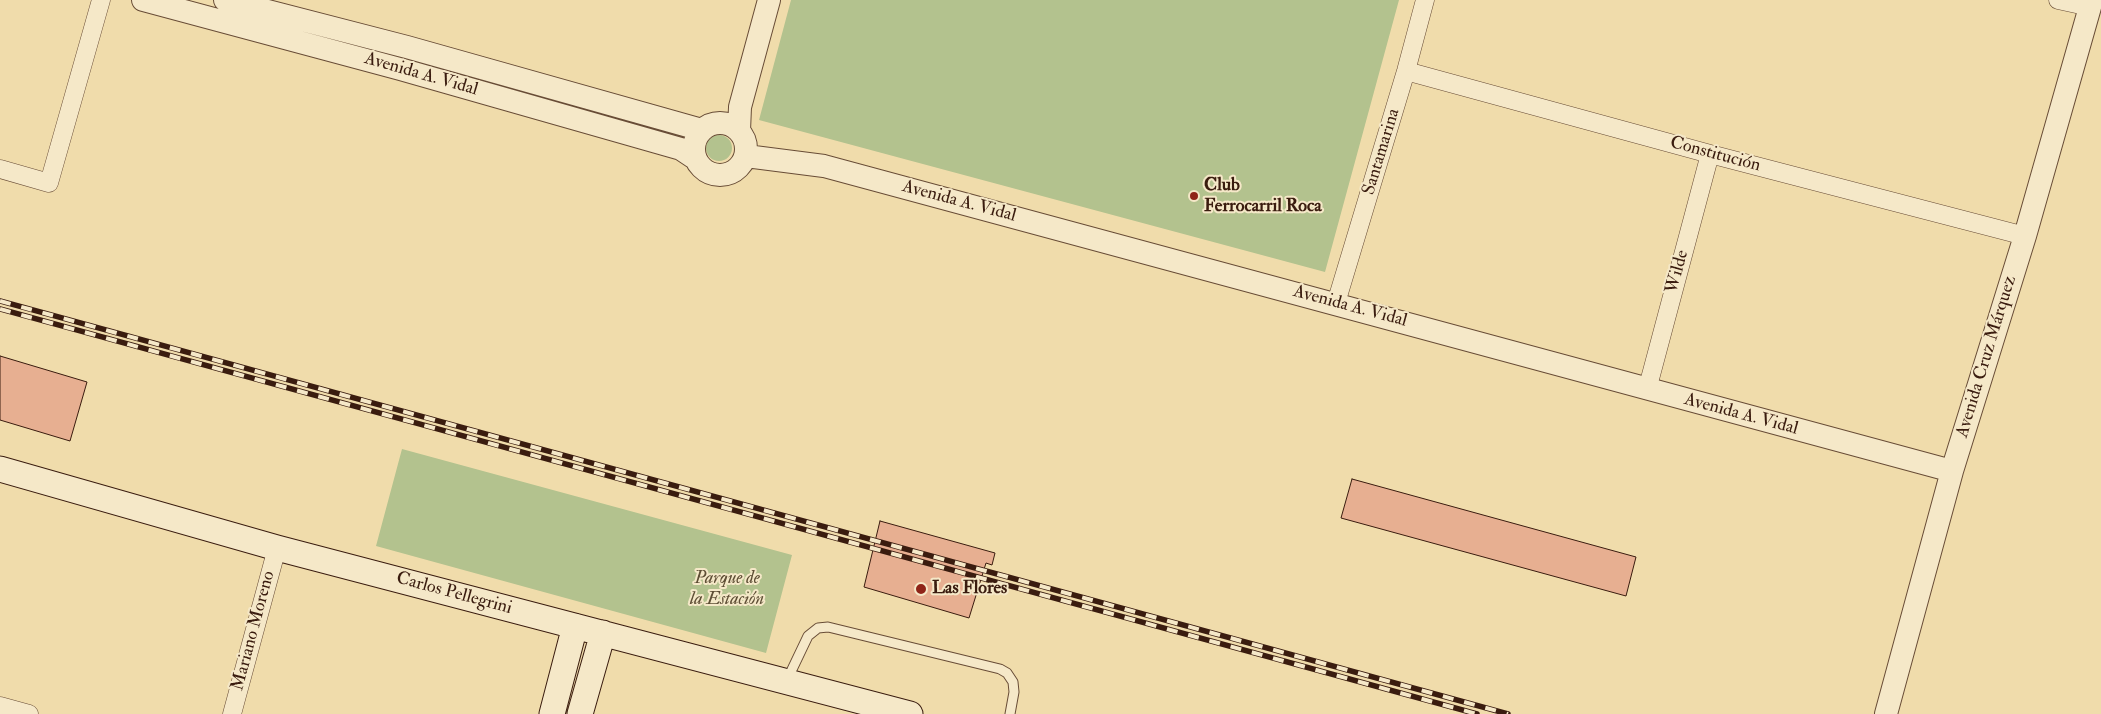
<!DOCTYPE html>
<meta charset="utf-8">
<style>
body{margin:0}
canvas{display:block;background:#f0dcab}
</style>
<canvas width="2101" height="714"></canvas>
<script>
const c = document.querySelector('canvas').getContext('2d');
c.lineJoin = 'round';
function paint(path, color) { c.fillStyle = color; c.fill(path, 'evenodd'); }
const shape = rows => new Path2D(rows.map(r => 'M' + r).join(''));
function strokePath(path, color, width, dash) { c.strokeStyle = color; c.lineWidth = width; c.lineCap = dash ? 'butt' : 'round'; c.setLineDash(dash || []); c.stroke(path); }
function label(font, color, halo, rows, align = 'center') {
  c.font = font + ' "IM FELL Double Pica",serif'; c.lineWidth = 4; c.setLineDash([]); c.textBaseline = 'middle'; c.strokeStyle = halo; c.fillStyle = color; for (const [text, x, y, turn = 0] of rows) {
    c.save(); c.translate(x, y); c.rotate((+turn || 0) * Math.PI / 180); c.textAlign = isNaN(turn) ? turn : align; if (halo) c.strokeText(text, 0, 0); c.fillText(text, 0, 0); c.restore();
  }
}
const green = shape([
 [791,0,1399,0,1325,272,759,120],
 [426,63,687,135,685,141,424,69],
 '706 148a13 13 0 1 1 26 0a13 13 0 1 1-26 0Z',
 [402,449,792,555,766,653,376,546]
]);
const building = shape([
 [0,356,87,382,70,441,0,420,0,356],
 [1352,479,1636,557,1626,596,1341,518,1352,479],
 [880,521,995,553,992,565,986,563,969,618,864,587,880,521]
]);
const service = shape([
 [787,680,808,636,818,628,828,627,1000,669,1007,673,1013,682,1014,692,1010,714]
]);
const minor = shape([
 [2058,0,2090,7],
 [1406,71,1710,154,2025,236],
 [0,169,49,183,101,0],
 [1336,303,1406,71,1425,0],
 [1647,390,1710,154],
 [0,706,29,714],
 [232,714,277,548]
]);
const tertiary = shape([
 [143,0,400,69,681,149,696,159],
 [225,0,407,47,702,130],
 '694 149a26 26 0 1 1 52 0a26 26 0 1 1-52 0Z',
 [739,131,740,107,769,0],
 [746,156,824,166,1952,471],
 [1886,714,1952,471,2025,236,2092,0]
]);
const secondary = shape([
 [0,469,277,548,910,714],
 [552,714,575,626],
 [580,714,603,633]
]);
const rail = shape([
 [0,301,1508,714],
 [0,309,1477,714]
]);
const markers = [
 [1194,196,5,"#8f2418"],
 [921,589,6,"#8f2418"]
];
const streetNames = [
 ["Avenida A. Vidal",421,75,16],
 ["Santamarina",1382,152,-73],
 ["Constitución",1715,155,15],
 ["Avenida A. Vidal",959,202,15],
 ["Wilde",1678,272,-75],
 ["Avenida A. Vidal",1350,307,15],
 ["Avenida Cruz Márquez",1987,357,-73],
 ["Avenida A. Vidal",1741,415,15],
 ["Carlos Pellegrini",454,594,15],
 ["Mariano Moreno",254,631,-75]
];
const poiNames = [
 ["Club",1204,186],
 ["Ferrocarril Roca",1204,207],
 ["Las Flores",932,589]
];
const parkNames = [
 ["Parque de",727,579],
 ["la Estación",727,600]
];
paint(green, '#b3c28e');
paint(building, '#e7af91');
strokePath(building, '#3a1c0f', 1);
strokePath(service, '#684c36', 11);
strokePath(minor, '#684c36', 19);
strokePath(tertiary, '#684c36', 24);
strokePath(secondary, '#3a1c0f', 27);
strokePath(service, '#f5e8c8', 9);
strokePath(minor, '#f5e8c8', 18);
strokePath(tertiary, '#f5e8c8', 22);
strokePath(secondary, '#f5e8c8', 25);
strokePath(rail, '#3a1c0f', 5.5);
strokePath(rail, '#f5e8c8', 4, [11]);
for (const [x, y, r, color] of markers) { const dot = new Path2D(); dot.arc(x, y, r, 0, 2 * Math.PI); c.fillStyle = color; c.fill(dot); strokePath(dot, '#f5e8c8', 2); }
label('18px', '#3a1c0f', '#f5e8c8', streetNames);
label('bold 18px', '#3a1c0f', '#f5e8c8', poiNames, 'left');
label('italic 18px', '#5e4e35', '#f5e8c8', parkNames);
</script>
